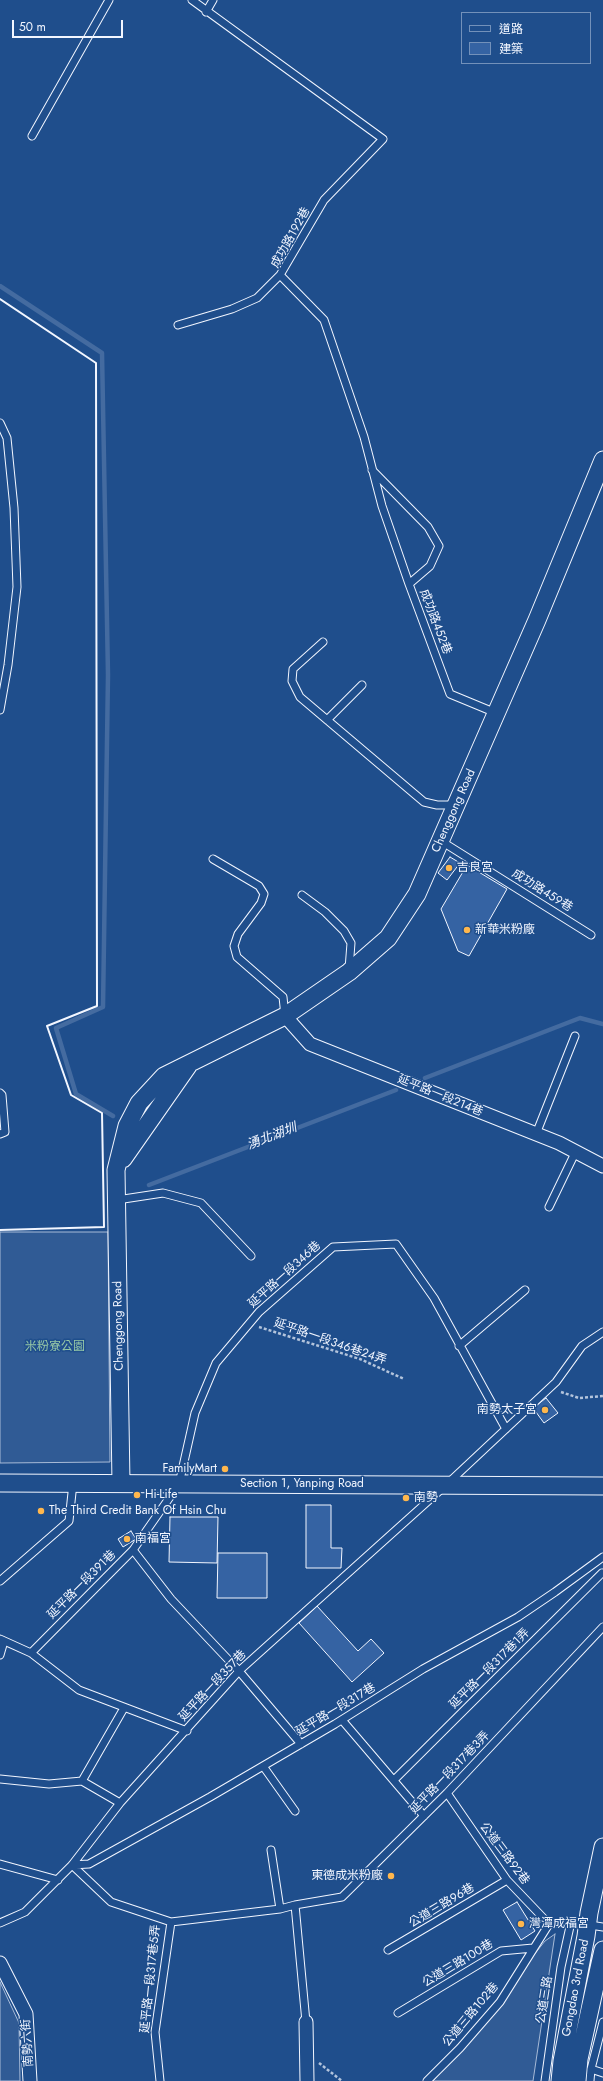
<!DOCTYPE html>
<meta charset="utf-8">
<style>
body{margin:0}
#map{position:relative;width:603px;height:2081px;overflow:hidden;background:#1f4e8c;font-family:Jost,"Noto Sans TC",sans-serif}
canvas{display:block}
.legend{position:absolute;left:461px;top:12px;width:130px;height:52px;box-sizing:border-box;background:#1f4e8c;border:1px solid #7391ba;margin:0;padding:5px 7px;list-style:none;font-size:12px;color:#f2f6ff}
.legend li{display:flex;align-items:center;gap:8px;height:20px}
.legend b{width:20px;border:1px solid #7391ba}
.scale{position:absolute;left:12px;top:20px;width:111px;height:18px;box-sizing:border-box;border:2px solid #f2f6ff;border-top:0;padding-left:5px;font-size:12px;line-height:14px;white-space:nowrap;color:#f2f6ff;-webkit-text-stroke:3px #1f4e8c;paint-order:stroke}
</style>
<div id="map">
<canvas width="603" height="2081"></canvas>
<ul class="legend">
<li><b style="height:5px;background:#1f4e8c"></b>道路</li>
<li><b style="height:11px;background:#3563a3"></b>建築</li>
</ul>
<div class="scale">50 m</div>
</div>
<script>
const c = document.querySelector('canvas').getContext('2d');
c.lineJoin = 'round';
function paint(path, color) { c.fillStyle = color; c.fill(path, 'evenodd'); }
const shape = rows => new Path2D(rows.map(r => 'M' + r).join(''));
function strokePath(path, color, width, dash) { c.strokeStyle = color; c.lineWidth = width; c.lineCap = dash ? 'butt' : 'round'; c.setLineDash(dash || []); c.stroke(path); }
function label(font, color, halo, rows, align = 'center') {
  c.font = font + ' Jost,"Noto Sans TC",sans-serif'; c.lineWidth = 3; c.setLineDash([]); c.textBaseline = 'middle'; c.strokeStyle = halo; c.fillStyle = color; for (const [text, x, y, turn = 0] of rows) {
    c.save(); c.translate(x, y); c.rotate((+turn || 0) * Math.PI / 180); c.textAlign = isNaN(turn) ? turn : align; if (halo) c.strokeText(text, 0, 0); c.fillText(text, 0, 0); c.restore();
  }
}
const built = shape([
 [0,1232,108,1232,110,1462,0,1463,0,1232],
 [555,1934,533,2081,433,2081,545,1941,555,1934],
 [0,1982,19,2023,20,2081,0,2081,0,1982]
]);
const stream = shape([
 [0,286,102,353,108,675,103,1007,56,1028,76,1094,113,1116],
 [425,1078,580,1018,603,1024],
 [149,1185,396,1090]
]);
const building = shape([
 [450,857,460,863,447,880,438,873,450,857],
 [467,865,507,889,469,956,458,951,441,909,467,865],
 [546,1398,558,1413,544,1423,533,1408,546,1398],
 [306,1505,331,1505,331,1548,342,1548,341,1568,306,1568,306,1505],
 [170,1517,218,1517,217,1563,169,1562,170,1517],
 [131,1531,136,1539,123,1547,118,1539,131,1531],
 [218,1553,267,1553,267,1598,217,1598,218,1553],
 [317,1606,358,1651,371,1639,384,1653,352,1682,299,1623,317,1606],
 [517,1902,535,1931,521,1940,503,1910,517,1902]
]);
const path = shape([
 [259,1327,360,1359,404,1379],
 [561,1392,579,1398,603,1396],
 [319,2063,342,2081]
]);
const service = shape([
 [192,0,383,139,324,200,280,275,324,320,364,437,382,506,409,584],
 [206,12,213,0],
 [32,136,109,0],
 [178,325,232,309,257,298,280,275],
 [0,423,7,438,14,508,17,587,8,665,0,710],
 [372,470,428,527,439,546,430,566,409,584,450,694,496,713],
 [323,642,293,669,292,681,300,697,424,802,437,805,456,805],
 [327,720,362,685],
 [441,841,591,935],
 [213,859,259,886,264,894,261,903,238,934,234,946,237,957,283,997,285,1016],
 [302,895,325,912,344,931,351,943,349,969],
 [0,1093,2,1095,5,1132,0,1134],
 [536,1134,575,1036],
 [117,1200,163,1193,201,1203,251,1256],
 [549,1207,576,1151],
 [459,1346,525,1290],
 [133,1550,171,1599,239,1671,301,1744],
 [0,1581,69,1521,73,1483],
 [0,1639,31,1653,79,1690,187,1731],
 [31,1653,133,1550,179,1484,195,1413,216,1363,259,1312,333,1247,396,1244,434,1298,506,1429],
 [0,1655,4,1641],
 [342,1720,424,1816],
 [263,1766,295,1811],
 [0,1779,49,1784,82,1781],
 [394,1780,602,1573],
 [447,1793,507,1880,549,1924],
 [120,1803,82,1781,124,1708],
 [271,1850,280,1909],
 [0,1864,58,1880],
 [72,1865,89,1864,210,1797,335,1724,423,1669,518,1617,555,1592,603,1557],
 [72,1865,111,1902,171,1922,155,2032,160,2081],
 [295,1905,306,2022],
 [171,1922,280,1909,295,1905,342,1897,447,1793,603,1627],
 [0,1923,25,1912,72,1865,120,1803,239,1671,446,1485,556,1382,582,1346,603,1332],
 [388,1950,507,1880],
 [398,2013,501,1951,533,1948],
 [591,2069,603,2073],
 [427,2081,460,2048,500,2002,549,1924,571,1922,603,1927],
 [545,2081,561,1967,571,1922],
 [590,2081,591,2069,603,2022]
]);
const minor = shape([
 [285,1016,310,1044,559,1143,603,1166],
 [0,1963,26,2014,30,2081],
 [306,2022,307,2081]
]);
const tertiary = shape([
 [123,1159,188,1066],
 [0,1483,603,1486],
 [121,1483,116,1170,127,1126,139,1103,164,1076,285,1016,349,972,388,938,417,894,537,620,603,460],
 [560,2081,562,2061,586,1936,589,1913,603,1847],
 [577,2081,579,2059,603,1950]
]);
const wall = shape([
 [0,299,96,363,97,1006,47,1026,71,1095,102,1113,104,1227,0,1230]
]);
const markers = [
 [449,868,4,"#ffb74d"],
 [467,930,4,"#ffb74d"],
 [545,1410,4,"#ffb74d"],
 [225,1469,4,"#ffb74d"],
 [137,1495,4,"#ffb74d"],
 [406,1498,4,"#ffb74d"],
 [41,1511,4,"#ffb74d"],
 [127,1539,4,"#ffb74d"],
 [391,1876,4,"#ffb74d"],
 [521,1924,4,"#ffb74d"]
];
const streetNames = [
 ["成功路192巷",291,238,-61],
 ["成功路452巷",435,622,69],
 ["Chenggong Road",454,811,-66],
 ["成功路459巷",542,891,32],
 ["延平路一段214巷",440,1096,22],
 ["延平路一段346巷",285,1275,-42],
 ["Chenggong Road",119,1326,-91],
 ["延平路一段346巷24弄",330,1342,19],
 ["Section 1, Yanping Road",302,1484],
 ["延平路一段391巷",82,1585,-45],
 ["延平路一段317巷1弄",490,1669,-45],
 ["延平路一段357巷",213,1686,-47],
 ["延平路一段317巷",336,1710,-31],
 ["延平路一段317巷3弄",450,1773,-46],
 ["公道三路92巷",504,1854,53],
 ["公道三路96巷",442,1906,-31],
 ["公道三路100巷",458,1964,-31],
 ["延平路一段317巷5弄",151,1979,-84],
 ["Gongdao 3rd Road",576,1988,-79],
 ["公道三路",545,2000,-81],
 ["公道三路102巷",471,2015,-50],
 ["南勢六街",28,2043,-94]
];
const poiNames = [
 ["吉良宮",457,868],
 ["新華米粉廠",475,930],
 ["南勢太子宮",537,1410,"right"],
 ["FamilyMart",217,1469,"right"],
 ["Hi-Life",145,1495],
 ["南勢",414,1498],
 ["The Third Credit Bank Of Hsin Chu",49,1511],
 ["南福宮",135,1539],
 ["東德成米粉廠",383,1876,"right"],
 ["灣潭成福宮",529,1924]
];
const parkNames = [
 ["米粉寮公園",55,1347]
];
const waterNames = [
 ["湧北湖圳",272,1137,-21]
];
paint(built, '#305b95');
strokePath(built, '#a8bbd7', 1);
strokePath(stream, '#446ba0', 4.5);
paint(building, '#3563a3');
strokePath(building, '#f2f6ff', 1);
strokePath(service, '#f2f6ff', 9);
strokePath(minor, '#f2f6ff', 15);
strokePath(tertiary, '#f2f6ff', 19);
strokePath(path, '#b3c4dc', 2.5, [3, 2]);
strokePath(service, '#1f4e8c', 7);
strokePath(minor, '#1f4e8c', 13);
strokePath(tertiary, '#1f4e8c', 17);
strokePath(wall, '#f2f6ff', 2);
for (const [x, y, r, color] of markers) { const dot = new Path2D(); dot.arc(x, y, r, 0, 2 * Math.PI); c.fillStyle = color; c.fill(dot); strokePath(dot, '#1f4e8c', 1.5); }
label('12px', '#f2f6ff', '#1f4e8c', streetNames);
label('12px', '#f2f6ff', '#1f4e8c', poiNames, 'left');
label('12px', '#97c8a6', '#1f4e8c', parkNames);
label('italic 13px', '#f2f6ff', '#1f4e8c', waterNames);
</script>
